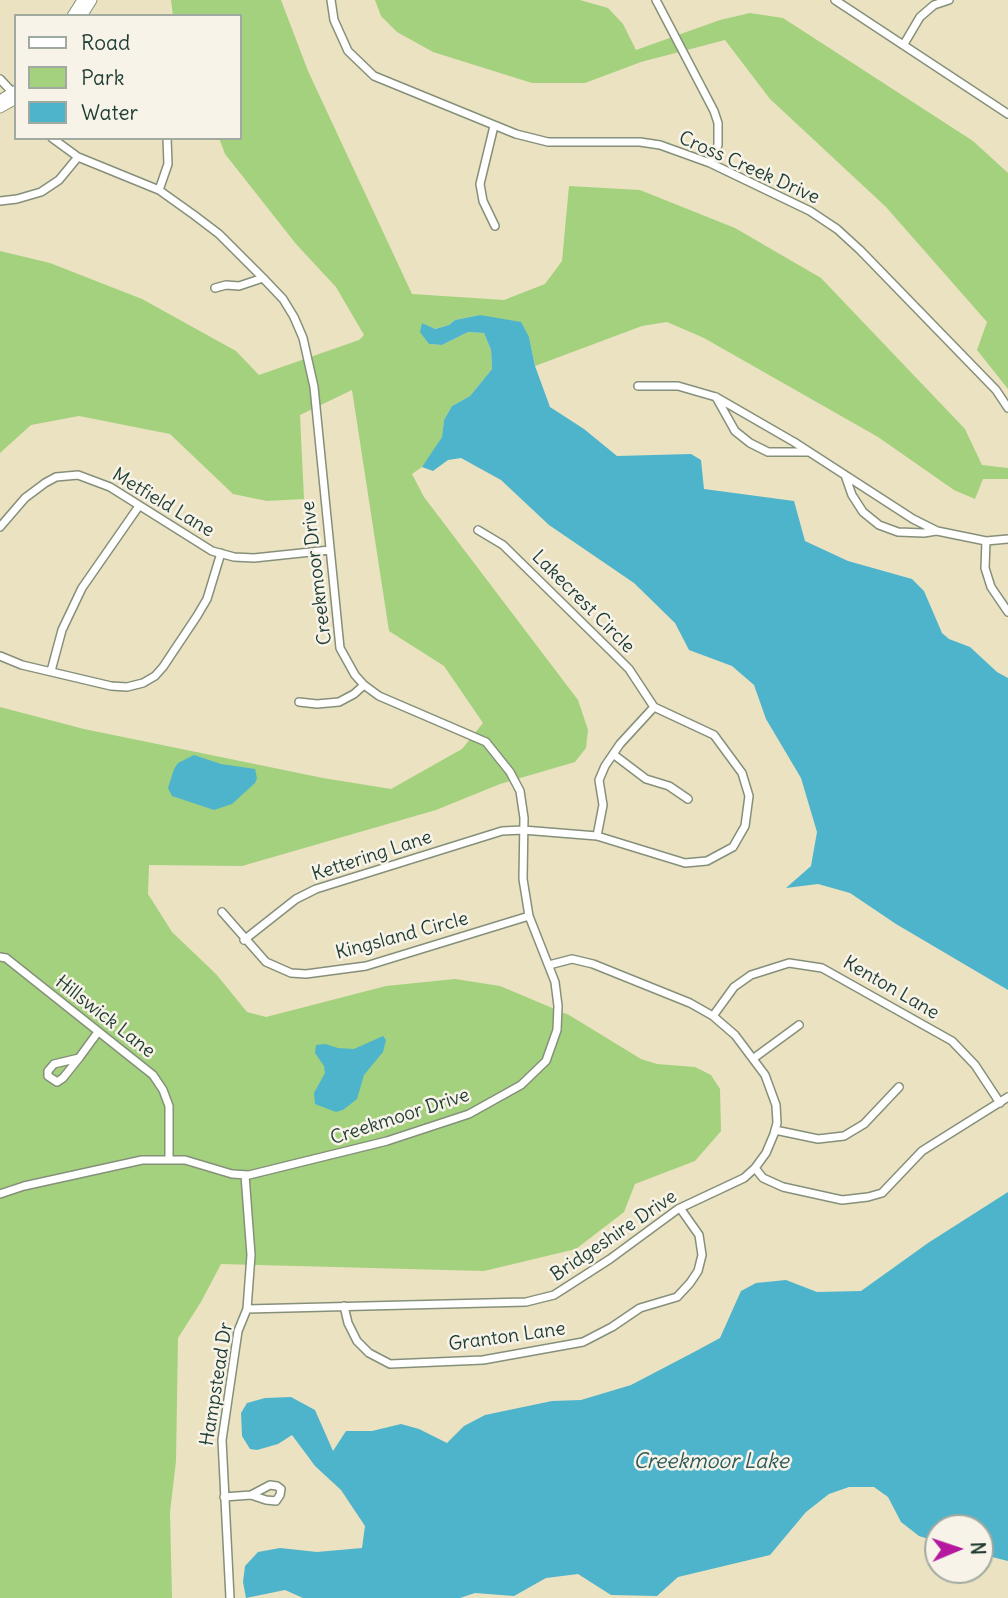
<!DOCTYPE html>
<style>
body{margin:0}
#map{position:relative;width:1008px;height:1598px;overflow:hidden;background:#ebe2c1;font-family:Delius,sans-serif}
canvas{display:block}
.legend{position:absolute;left:14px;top:14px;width:228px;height:126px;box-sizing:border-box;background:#f7f3e8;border:2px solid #a1aaa0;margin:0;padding:9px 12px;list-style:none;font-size:21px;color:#1f3d34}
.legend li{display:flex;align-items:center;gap:14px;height:35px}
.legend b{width:35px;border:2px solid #a1aaa0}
.north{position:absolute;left:924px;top:1514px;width:70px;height:70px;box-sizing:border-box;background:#f7f3e8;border:2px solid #a1aaa0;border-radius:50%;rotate:88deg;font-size:19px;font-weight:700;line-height:28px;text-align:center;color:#1f3d34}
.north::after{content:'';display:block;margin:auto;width:24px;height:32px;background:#b5179e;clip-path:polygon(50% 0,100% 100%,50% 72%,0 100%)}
</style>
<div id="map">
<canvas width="1008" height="1598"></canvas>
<ul class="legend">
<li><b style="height:9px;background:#fff"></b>Road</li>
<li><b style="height:19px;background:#a4d17e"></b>Park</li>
<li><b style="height:19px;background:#4db4cc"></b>Water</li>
</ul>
<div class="north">N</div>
</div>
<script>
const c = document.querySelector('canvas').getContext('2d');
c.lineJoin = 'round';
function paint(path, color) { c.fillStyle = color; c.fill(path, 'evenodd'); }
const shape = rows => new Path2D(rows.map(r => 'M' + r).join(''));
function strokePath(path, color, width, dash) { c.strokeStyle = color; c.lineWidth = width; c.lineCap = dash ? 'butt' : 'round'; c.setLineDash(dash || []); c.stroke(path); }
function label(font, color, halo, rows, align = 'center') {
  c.font = font + ' Delius,sans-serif'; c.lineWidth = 5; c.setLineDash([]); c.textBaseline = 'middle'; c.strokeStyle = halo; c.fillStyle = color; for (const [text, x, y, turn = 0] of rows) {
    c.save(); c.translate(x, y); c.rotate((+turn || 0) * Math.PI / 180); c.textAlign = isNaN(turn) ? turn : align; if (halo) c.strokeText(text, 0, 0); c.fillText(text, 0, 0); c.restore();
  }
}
const green = shape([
 [171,0,281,0,308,71,412,294,504,300,545,284,562,261,569,186,640,190,735,228,821,278,965,429,982,465,1008,468,1008,479,983,479,975,499,954,490,878,437,704,338,667,322,642,326,535,366,529,337,480,315,455,320,449,325,434,329,422,323,429,344,442,345,468,332,484,333,491,350,492,369,470,396,452,406,444,420,442,437,432,454,422,467,412,474,424,497,578,700,588,730,586,748,575,762,500,784,436,810,242,866,149,865,148,894,172,932,216,974,247,1012,266,1017,386,986,455,979,500,986,569,1015,641,1059,657,1064,695,1067,711,1075,720,1089,721,1131,695,1161,635,1184,624,1212,576,1249,484,1271,221,1264,201,1302,178,1338,176,1461,170,1512,172,1598,0,1598,0,707,84,729,323,778,391,789,462,749,483,723,444,666,389,631,352,390,300,415,304,499,267,501,233,494,170,434,79,416,31,425,0,453,0,251,50,263,142,299,236,351,259,375,359,340,364,335,336,287,296,244,225,154,219,138,240,138,240,16,173,16],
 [375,0,580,0,608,8,623,24,636,50,720,20,750,13,783,18,973,141,1008,173,1008,389,977,350,987,322,886,207,770,99,725,40,641,62,585,83,532,83,433,52,397,32,381,16]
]);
const water = shape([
 [480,315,521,322,529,337,535,366,550,407,584,429,617,456,691,454,701,460,704,489,794,501,805,541,848,561,912,579,924,591,942,633,949,639,970,647,997,672,1008,678,1008,990,896,924,850,893,818,884,786,888,811,866,817,832,801,778,766,719,754,685,732,666,689,650,675,623,634,583,549,525,501,480,461,458,448,460,433,471,422,467,442,437,444,420,452,406,470,396,492,369,491,350,484,333,468,332,442,345,429,344,420,332,422,323,435,329,449,325,455,320],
 [194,755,221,764,255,769,257,778,255,783,232,804,214,810,172,796,168,788,174,769,178,763],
 [383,1036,386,1040,383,1052,364,1075,357,1099,343,1110,336,1112,315,1104,314,1093,325,1073,324,1066,315,1053,316,1045,325,1044,338,1048,354,1049],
 [1008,1192,1008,1561,980,1554,980,1528,938,1528,938,1542,919,1536,901,1522,888,1497,874,1487,849,1487,829,1494,806,1512,770,1555,678,1577,657,1596,611,1595,578,1574,546,1578,514,1596,475,1593,460,1598,303,1598,285,1590,246,1598,243,1582,245,1566,258,1552,280,1548,317,1552,362,1548,365,1526,341,1490,315,1466,292,1435,278,1444,257,1450,250,1449,242,1436,241,1413,247,1403,265,1398,291,1397,315,1410,333,1451,346,1431,372,1431,401,1424,419,1429,447,1443,464,1426,485,1415,552,1401,581,1400,631,1385,696,1351,720,1338,741,1291,756,1283,786,1280,817,1292,861,1291,928,1243]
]);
const minor = shape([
 [331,0,334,20,348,51,374,76,516,134,548,142,640,142,660,145,710,163,810,211,837,229,860,250,996,390,1008,408],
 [656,0,714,111,718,123,718,145,710,163],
 [835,0,1008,114],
 [904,44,920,17,934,5,949,0],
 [0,79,14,94],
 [494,126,480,184,483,201,495,226],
 [159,190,168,164,167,138],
 [0,201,17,199,41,192,59,180,78,157],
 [215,288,226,285,239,286,263,278],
 [638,386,678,386,716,397,794,442,913,519,937,531,986,541,1008,539],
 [716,397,735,431,750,443,768,452,808,452],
 [845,475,852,495,863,512,879,525,898,532,924,533,936,531],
 [0,527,25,498,45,483,56,477,78,475,110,487,212,551,234,557,254,558,330,550],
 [986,541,985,568,991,587,1008,612],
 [0,656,22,665,111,686,127,687,143,683,155,676,163,667,197,616,207,599,221,553],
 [51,671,62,630,82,588,139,506],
 [299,702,317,704,339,702,354,694,364,685],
 [613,754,646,779,669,786,688,799],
 [597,836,603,805,599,780,605,766,620,744,654,707],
 [222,912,266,962,291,973,306,974,366,966,529,916],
 [244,940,296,899,316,889,502,831,523,830,597,836,685,863,707,861,733,847,745,826,749,796,742,773,714,735,654,707,629,669,612,652,503,545,478,530],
 [0,957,6,958,153,1075,163,1090,169,1106,169,1159],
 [713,1016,734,987,751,975,789,963,822,968,952,1041,975,1065,1000,1103],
 [79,1058,54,1064,48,1071,48,1076,57,1082,63,1078,79,1058,98,1032],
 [754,1058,799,1025],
 [775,1130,818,1139,844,1136,864,1124,899,1087],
 [755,1168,763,1178,783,1187,842,1200,868,1197,882,1193,922,1151,1008,1097],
 [0,1194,24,1186,142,1160,185,1160,232,1174,249,1175,387,1141,469,1114,521,1085,546,1061,557,1030,558,1006,555,982,529,916,523,879,524,818,520,791,510,772,486,742,379,696,364,685,355,675,340,648,314,387,303,338,294,317,283,299,263,278,219,234,194,215,159,190,78,157,52,138],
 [344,1306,348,1323,357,1341,369,1353,390,1364,483,1360,583,1342,612,1327,640,1308,677,1297,690,1283,698,1271,702,1255,699,1235,680,1208],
 [247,1309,526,1302,554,1295,610,1259,678,1209,744,1178,755,1168,766,1153,774,1134,777,1123,776,1105,765,1075,735,1035,713,1016,690,1003,593,964,572,959,549,965],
 [224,1497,251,1495,266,1500,276,1501,280,1495,281,1489,277,1486,270,1485,251,1495],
 [230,1598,222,1440,238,1331,247,1309,251,1255,245,1175]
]);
const tertiary = shape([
 [72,16,82,0],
 [82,16,92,0],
 [0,100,16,90],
 [0,108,16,99]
]);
const streetNames = [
 ["Cross Creek Drive",749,168,24],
 ["Metfield Lane",163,503,31],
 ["Creekmoor Drive",317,573,-97],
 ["Lakecrest Circle",583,602,45],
 ["Kettering Lane",372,856,-18],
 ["Kingsland Circle",402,936,-15],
 ["Kenton Lane",891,988,30],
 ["Hillswick Lane",105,1017,38],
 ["Creekmoor Drive",400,1117,-18],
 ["Bridgeshire Drive",614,1236,-34],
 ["Granton Lane",507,1337,-8],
 ["Hampstead Dr",217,1384,-81]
];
const waterNames = [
 ["Creekmoor Lake",711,1462]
];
paint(green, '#a4d17e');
paint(water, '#4db4cc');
strokePath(minor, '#85907a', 10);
strokePath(tertiary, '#85907a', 11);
strokePath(minor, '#fff', 7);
strokePath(tertiary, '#fff', 9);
label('19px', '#1f3d34', '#f7f3e8', streetNames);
label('italic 21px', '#2a5b5a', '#f7f3e8', waterNames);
</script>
